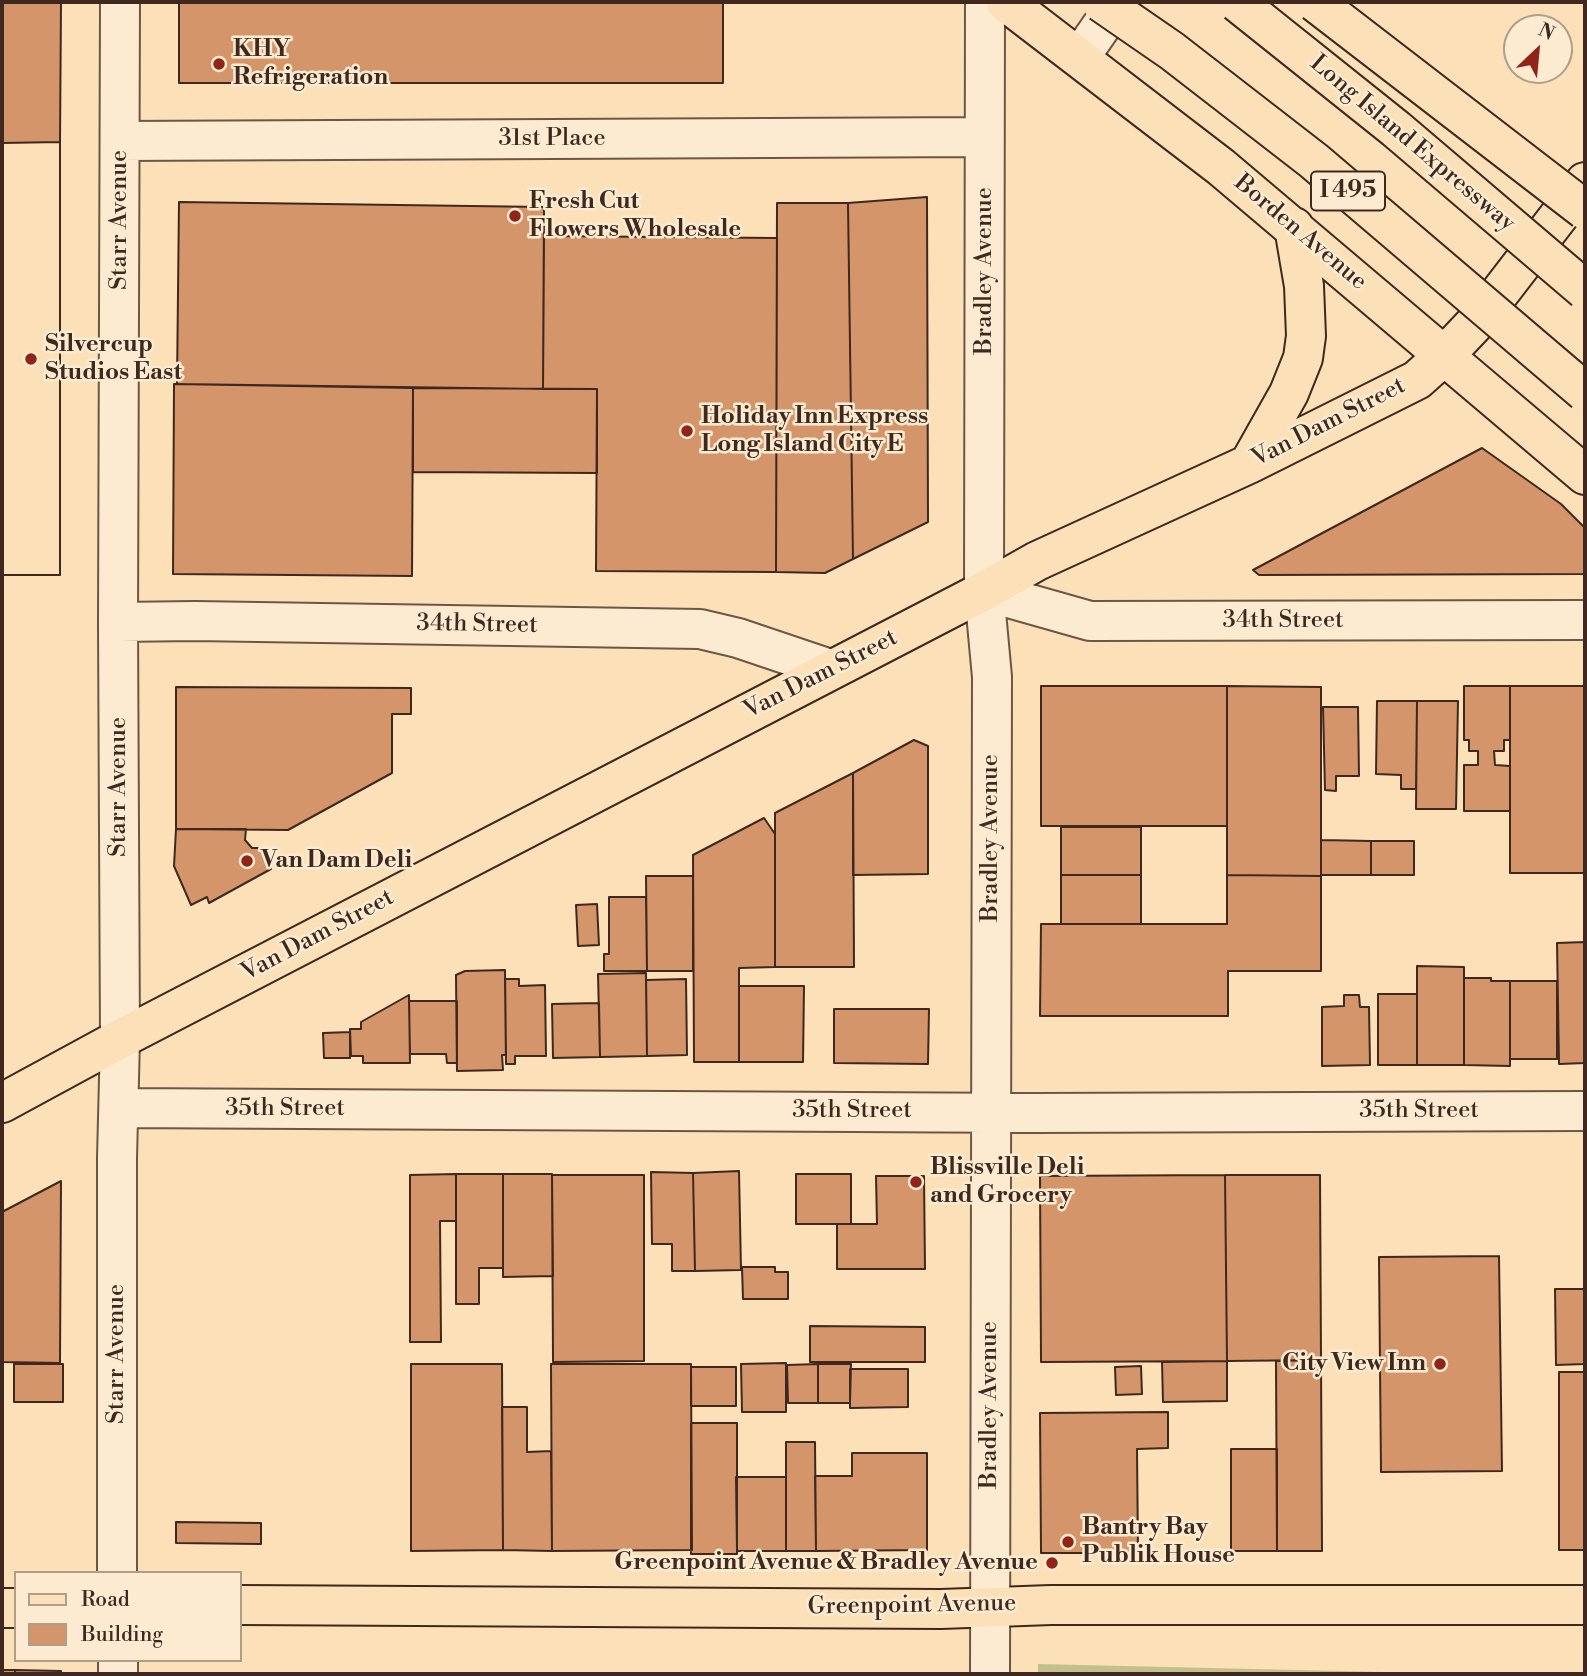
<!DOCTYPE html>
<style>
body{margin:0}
#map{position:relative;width:1587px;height:1676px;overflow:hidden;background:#fbe0b8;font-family:"Libre Bodoni",serif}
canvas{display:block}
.frame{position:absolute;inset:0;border:4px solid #3e281f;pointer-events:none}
.legend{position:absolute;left:14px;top:1571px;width:228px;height:91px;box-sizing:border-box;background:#fcebd1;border:2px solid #b09d8a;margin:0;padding:9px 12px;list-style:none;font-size:21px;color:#3e281f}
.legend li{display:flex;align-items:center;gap:14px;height:35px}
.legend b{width:35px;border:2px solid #b09d8a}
.north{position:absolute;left:1503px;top:14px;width:70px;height:70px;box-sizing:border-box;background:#fcebd1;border:2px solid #b09d8a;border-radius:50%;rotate:26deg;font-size:19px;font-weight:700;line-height:28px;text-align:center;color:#3e281f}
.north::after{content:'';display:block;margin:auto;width:24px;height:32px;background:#8f2418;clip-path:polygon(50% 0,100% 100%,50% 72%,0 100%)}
</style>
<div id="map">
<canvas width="1587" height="1676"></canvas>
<div class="frame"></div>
<ul class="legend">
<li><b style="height:9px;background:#fbe0b8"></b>Road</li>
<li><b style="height:19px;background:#d5956b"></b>Building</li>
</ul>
<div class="north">N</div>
</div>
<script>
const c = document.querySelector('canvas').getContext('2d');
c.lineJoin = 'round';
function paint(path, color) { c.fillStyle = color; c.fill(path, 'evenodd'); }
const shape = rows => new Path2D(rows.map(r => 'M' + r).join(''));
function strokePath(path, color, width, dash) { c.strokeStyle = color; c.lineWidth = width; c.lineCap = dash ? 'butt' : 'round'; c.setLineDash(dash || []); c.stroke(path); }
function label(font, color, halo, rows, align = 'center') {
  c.font = font + ' "Libre Bodoni",serif'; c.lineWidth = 5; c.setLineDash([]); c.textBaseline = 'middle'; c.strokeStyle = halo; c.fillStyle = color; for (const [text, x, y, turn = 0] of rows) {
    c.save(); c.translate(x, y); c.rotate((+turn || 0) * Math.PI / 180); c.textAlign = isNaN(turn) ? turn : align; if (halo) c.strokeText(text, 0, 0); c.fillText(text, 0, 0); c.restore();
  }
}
const green = shape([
 [1038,1664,1471,1674,1038,1674]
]);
const building = shape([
 [2,2,61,2,60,142,2,143,2,2],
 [179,2,723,2,723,83,179,83,179,2],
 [60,142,60,575,2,575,2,143,60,142],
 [60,142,60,575,2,575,2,143,60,142],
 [927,197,928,522,853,559,848,203,927,197],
 [179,202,544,207,543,389,177,384,179,202],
 [777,203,848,203,853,559,825,573,776,572,777,203],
 [544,236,777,238,776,572,596,571,597,389,543,389,544,236],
 [174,384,413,388,412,576,173,574,174,384],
 [413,388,597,389,597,473,413,472,413,388],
 [1482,448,1561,504,1585,528,1585,574,1259,575,1253,570,1482,448],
 [1041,686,1227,686,1227,826,1041,826,1041,686],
 [1227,686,1321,687,1321,876,1227,875,1227,686],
 [1464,686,1510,686,1510,740,1504,740,1504,751,1494,751,1495,765,1510,766,1510,811,1464,811,1464,765,1478,765,1478,751,1469,751,1469,740,1464,740,1464,686],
 [1510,686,1585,686,1585,873,1510,873,1510,686],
 [176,687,411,688,411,714,392,714,392,773,288,830,176,829,176,687],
 [1377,701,1417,701,1416,789,1401,789,1401,775,1376,774,1377,701],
 [1417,701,1458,701,1456,809,1416,809,1417,701],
 [1323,707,1358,707,1359,776,1336,776,1336,791,1325,790,1323,707],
 [914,740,928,746,928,874,853,875,853,773,914,740],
 [853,773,854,967,775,967,775,813,853,773],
 [764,818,775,834,775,967,739,968,739,1062,694,1062,693,855,764,818],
 [1061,827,1141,827,1141,875,1061,875,1061,827],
 [176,829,246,829,245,840,252,848,262,848,271,869,209,903,207,897,191,905,174,866,176,829],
 [1321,840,1371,841,1371,875,1321,875,1321,840],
 [1371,841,1414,841,1414,875,1371,875,1371,841],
 [1061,875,1141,875,1141,924,1061,924,1061,875],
 [1227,875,1321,876,1321,971,1228,971,1228,1016,1040,1016,1041,924,1227,924,1227,875],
 [646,876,693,876,693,971,647,971,646,876],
 [609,897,646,897,647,971,604,971,604,954,609,954,609,897],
 [597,904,599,945,578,946,576,905,597,904],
 [1585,942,1585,1063,1559,1064,1557,943,1585,942],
 [1417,966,1464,967,1464,1065,1417,1065,1417,966],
 [505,970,506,1055,502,1055,503,1070,457,1071,456,975,465,971,505,970],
 [646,973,647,1056,600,1057,598,974,646,973],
 [1464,978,1491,978,1491,981,1510,981,1510,1066,1464,1065,1464,978],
 [505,979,519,979,519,986,545,985,546,1056,515,1056,515,1064,506,1064,505,979],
 [686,979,687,1055,647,1056,646,980,686,979],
 [1510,981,1557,981,1557,1059,1510,1059,1510,981],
 [739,986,804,986,803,1062,739,1062,739,986],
 [1378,994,1417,994,1417,1065,1378,1065,1378,994],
 [409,995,410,1063,363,1063,363,1056,351,1056,350,1029,361,1029,361,1022,409,995],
 [1344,995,1359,995,1360,1007,1369,1007,1370,1065,1322,1066,1322,1007,1344,1006,1344,995],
 [409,1001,457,1001,457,1063,447,1063,446,1054,410,1054,409,1001],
 [599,1003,600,1057,553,1058,552,1004,599,1003],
 [834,1009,929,1009,928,1064,834,1063,834,1009],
 [350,1032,350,1058,324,1058,323,1033,350,1032],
 [739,1171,741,1270,695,1271,693,1173,739,1171],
 [651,1172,693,1173,695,1271,672,1271,672,1244,652,1244,651,1172],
 [456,1174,503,1174,503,1268,479,1268,479,1304,456,1304,456,1174],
 [456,1174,456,1221,440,1221,441,1342,410,1342,410,1175,456,1174],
 [503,1174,552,1174,553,1276,503,1277,503,1174],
 [796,1174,851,1174,851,1224,796,1224,796,1174],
 [552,1175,644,1175,644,1361,553,1362,552,1175],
 [1225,1175,1320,1175,1321,1360,1227,1361,1225,1175],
 [1225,1175,1227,1361,1041,1362,1040,1176,1225,1175],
 [876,1176,924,1176,925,1269,837,1269,837,1224,877,1224,876,1176],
 [61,1181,60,1363,2,1362,2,1212,61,1181],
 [1499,1256,1502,1471,1381,1472,1379,1257,1499,1256],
 [742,1267,775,1267,775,1272,788,1272,788,1299,743,1299,742,1267],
 [1555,1289,1585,1289,1585,1364,1556,1365,1555,1289],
 [810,1326,925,1327,925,1362,810,1362,810,1326],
 [1321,1360,1322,1551,1277,1551,1276,1361,1321,1360],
 [1227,1361,1227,1401,1163,1402,1162,1362,1227,1361],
 [786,1363,786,1412,742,1412,741,1364,786,1363],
 [14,1364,63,1364,63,1402,14,1402,14,1364],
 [411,1364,502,1364,503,1550,411,1551,411,1364],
 [551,1364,691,1364,692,1550,552,1551,551,1364],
 [818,1364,818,1403,788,1403,787,1365,818,1364],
 [818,1364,851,1364,850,1403,818,1403,818,1364],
 [1141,1366,1142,1394,1116,1395,1115,1367,1141,1366],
 [691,1367,736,1367,736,1406,691,1406,691,1367],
 [850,1369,908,1369,908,1407,850,1408,850,1369],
 [1559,1372,1585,1372,1585,1550,1559,1550,1559,1372],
 [502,1407,527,1407,527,1452,551,1451,552,1551,503,1550,502,1407],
 [1168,1412,1168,1448,1137,1449,1138,1553,1041,1553,1040,1413,1168,1412],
 [691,1423,737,1423,737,1554,691,1554,691,1423],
 [786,1442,815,1442,816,1551,786,1551,786,1442],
 [1231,1449,1277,1449,1277,1551,1231,1551,1231,1449],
 [852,1453,927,1453,927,1550,816,1551,815,1476,852,1476,852,1453],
 [736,1477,786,1477,786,1551,737,1551,736,1477],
 [176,1522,261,1523,261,1544,176,1543,176,1522],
 [2,1670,15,1670,15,1674,2,1674,2,1670],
 [15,1670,61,1671,61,1674,15,1674,15,1670]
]);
const minor = shape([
 [985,2,984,591,992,677,990,1674],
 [1080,57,1118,2],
 [120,141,984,137],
 [984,591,1090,621,1585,620],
 [118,622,195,621,700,629,738,638,830,669],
 [119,1108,1035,1113,1585,1111],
 [117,1573,117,1158,120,1039,118,622,120,2],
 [118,1660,118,1674]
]);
const major = shape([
 [1006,2,1221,167,1585,475],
 [1249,464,1289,393,1303,358,1306,336,1304,286,1294,227],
 [2,1103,120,1039,984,591,1037,561,1249,464,1417,380,1445,355,1481,317,1585,182],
 [240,1605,941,1609,1051,1605,1585,1605],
 [2,1608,16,1608]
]);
const highwayBridge = shape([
 [1101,2,1172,51,1314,161,1585,392],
 [1237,2,1396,129,1585,290],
 [1315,2,1585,210]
]);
const markers = [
 [219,64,7,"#8f2418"],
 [515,216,7,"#8f2418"],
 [31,359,7,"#8f2418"],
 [687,431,7,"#8f2418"],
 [247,861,7,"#8f2418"],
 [916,1182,7,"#8f2418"],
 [1440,1364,7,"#8f2418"],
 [1068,1542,7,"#8f2418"],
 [1052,1563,7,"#8f2418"]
];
const shields = [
 [1348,191,74]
];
const shieldNames = [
 ["I 495",1348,191]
];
const poiNames = [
 ["KHY",233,50],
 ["Refrigeration",233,78],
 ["Fresh Cut",529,202],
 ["Flowers Wholesale",529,230],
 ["Silvercup",45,345],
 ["Studios East",45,373],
 ["Holiday Inn Express",701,417],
 ["Long Island City E",701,445],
 ["Van Dam Deli",261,861],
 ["Blissville Deli",930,1168],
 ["and Grocery",930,1196],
 ["City View Inn",1426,1364,"right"],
 ["Bantry Bay",1082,1528],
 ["Publik House",1082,1556],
 ["Greenpoint Avenue & Bradley Avenue",1038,1563,"right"]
];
const streetNames = [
 ["31st Place",552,139],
 ["Long Island Expressway",1412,144,40],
 ["Starr Avenue",120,220,-90],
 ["Borden Avenue",1300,233,40],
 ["Bradley Avenue",985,271,-90],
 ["Van Dam Street",1329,423,-27],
 ["34th Street",1283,621],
 ["34th Street",477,625,1],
 ["Van Dam Street",821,675,-27],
 ["Starr Avenue",119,787,-90],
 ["Bradley Avenue",991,838,-90],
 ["Van Dam Street",318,936,-28],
 ["35th Street",285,1109],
 ["35th Street",852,1111],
 ["35th Street",1419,1111],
 ["Starr Avenue",117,1354,-90],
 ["Bradley Avenue",990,1405,-90],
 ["Greenpoint Avenue",912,1606,-1]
];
paint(green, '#c2c18c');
paint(building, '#d5956b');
strokePath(building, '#3e281f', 2);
strokePath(minor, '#6d5645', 42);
strokePath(major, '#3e281f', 42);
strokePath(minor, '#fcebd1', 38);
strokePath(major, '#fbe0b8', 38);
strokePath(highwayBridge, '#3e281f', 42, []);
strokePath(highwayBridge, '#fbe0b8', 38);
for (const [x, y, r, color] of markers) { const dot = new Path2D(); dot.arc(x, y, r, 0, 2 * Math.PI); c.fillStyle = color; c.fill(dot); strokePath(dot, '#fcebd1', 2.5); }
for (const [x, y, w] of shields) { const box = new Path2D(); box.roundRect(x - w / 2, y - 19.5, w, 39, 5); c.fillStyle = '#fcebd1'; c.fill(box); strokePath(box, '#3e281f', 2); }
label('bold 23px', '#3e281f', null, shieldNames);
label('bold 24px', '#3e281f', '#fcebd1', poiNames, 'left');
label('24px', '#3e281f', '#fcebd1', streetNames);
</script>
